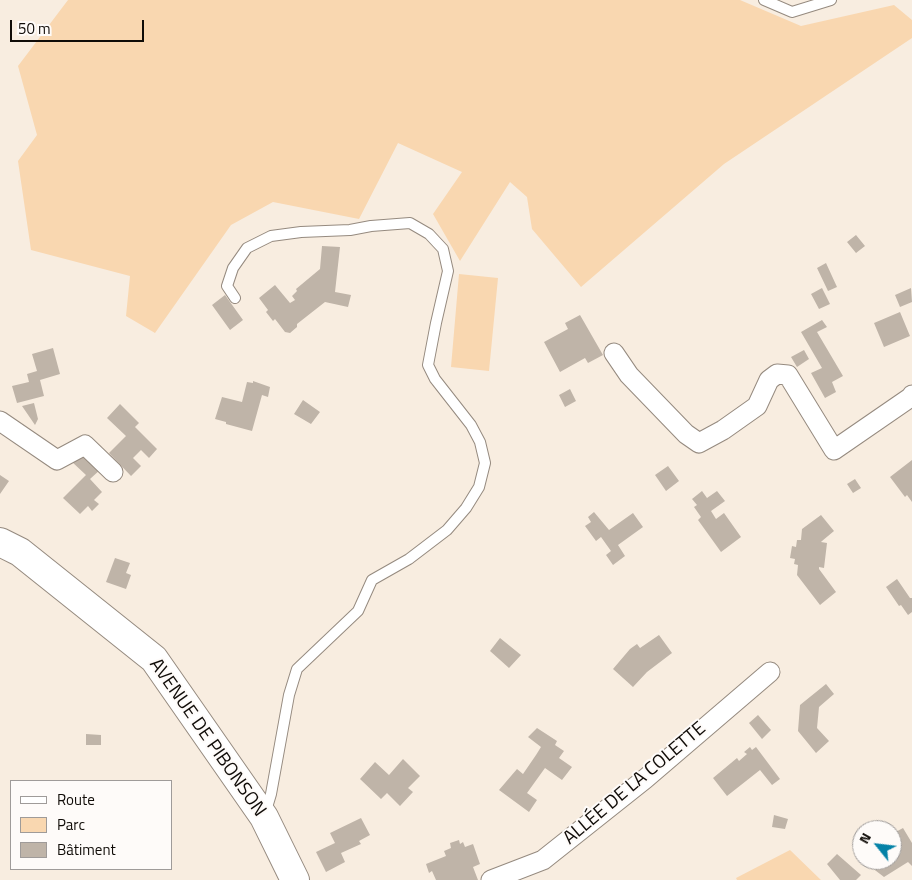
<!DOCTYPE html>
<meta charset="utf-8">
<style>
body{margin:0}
#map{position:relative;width:912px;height:880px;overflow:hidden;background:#f8ede0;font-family:"Titillium Web",sans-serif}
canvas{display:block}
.legend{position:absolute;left:10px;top:780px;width:162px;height:90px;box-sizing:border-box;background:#fefbf9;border:1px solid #9f9b99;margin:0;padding:6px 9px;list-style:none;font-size:15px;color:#100c08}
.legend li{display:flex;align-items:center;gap:10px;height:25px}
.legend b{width:25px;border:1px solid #9f9b99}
.north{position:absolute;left:852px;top:820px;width:50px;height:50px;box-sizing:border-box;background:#fefbf9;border:1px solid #9f9b99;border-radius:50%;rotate:299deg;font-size:14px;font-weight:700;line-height:20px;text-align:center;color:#100c08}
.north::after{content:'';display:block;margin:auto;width:18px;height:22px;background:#0582a7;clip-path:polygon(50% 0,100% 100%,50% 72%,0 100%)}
.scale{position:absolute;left:10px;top:20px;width:134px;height:22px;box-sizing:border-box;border:2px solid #100c08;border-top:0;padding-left:6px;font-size:15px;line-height:18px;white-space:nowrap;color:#100c08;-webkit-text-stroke:4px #fefbf9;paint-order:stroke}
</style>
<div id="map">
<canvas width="912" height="880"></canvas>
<ul class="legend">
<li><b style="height:6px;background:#fff"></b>Route</li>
<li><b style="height:14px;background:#f9d7b0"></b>Parc</li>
<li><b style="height:14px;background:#bfb4a8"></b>Bâtiment</li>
</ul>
<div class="north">N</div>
<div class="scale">50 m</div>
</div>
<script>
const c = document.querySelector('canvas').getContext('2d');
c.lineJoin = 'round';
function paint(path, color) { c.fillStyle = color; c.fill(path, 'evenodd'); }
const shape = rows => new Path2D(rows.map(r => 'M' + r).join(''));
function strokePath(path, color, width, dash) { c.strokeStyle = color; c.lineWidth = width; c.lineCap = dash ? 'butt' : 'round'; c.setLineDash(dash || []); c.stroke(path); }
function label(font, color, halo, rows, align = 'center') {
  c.font = font + ' "Titillium Web",sans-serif'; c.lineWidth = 4; c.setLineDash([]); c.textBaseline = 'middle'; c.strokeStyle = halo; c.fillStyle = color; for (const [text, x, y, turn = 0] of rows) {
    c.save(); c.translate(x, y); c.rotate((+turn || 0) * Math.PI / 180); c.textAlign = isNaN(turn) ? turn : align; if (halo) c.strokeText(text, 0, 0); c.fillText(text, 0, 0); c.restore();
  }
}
const green = shape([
 [68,0,740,0,801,26,894,5,912,20,912,38,724,164,581,287,532,229,527,197,510,182,460,261,433,214,462,172,398,143,359,219,273,202,231,225,155,333,126,316,130,276,31,250,18,161,37,135,18,66],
 [459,274,498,278,489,371,451,367],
 [790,850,821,880,737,880,736,878]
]);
const building = shape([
 [856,235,865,246,856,253,847,242],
 [322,246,340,247,335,292,351,295,348,307,325,302,297,324,297,327,290,333,285,332,275,319,273,321,266,312,268,310,259,298,275,285,290,303,295,300,292,296,297,291,296,289,320,269],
 [826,263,837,287,828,291,817,268],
 [822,288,830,304,819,309,811,294],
 [911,288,912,302,900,307,895,295],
 [225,295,243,320,230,330,212,305],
 [900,312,910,336,884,347,874,323],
 [580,315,603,355,588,363,585,358,560,372,544,342,568,329,565,323],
 [822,320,827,327,817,332,843,376,832,382,836,392,825,398,811,373,822,368,801,332],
 [53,348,60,374,40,380,44,396,17,403,12,386,29,382,27,374,37,371,32,354],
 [804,350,809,359,797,367,791,357],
 [253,381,270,387,268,397,262,395,252,431,226,424,226,422,215,419,222,397,242,402,247,382,253,383],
 [570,389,576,401,565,407,559,395],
 [303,400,320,412,311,424,294,414],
 [34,403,38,419,35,425,22,406],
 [120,404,139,423,135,427,157,449,149,458,141,450,133,458,141,466,131,476,109,453,126,436,107,418],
 [85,453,101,469,90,479,102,492,94,500,99,504,92,511,88,506,80,514,63,498,86,475,71,461],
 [912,460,912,502,907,495,905,497,890,477],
 [668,466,679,481,666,491,655,475],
 [0,475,9,481,0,494],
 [855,479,861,488,853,493,847,484],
 [702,491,707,498,717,491,725,501,711,511,716,519,724,513,741,537,721,552,698,520,701,517,694,507,697,505,692,499],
 [594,512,609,530,633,513,643,527,618,545,625,556,613,565,606,555,611,551,601,537,596,541,585,526,591,522,588,517],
 [821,515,834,531,822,541,821,542,827,543,824,568,819,567,819,569,836,592,820,605,797,575,798,565,794,564,795,559,790,558,792,546,796,547,797,540,801,540,802,529],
 [115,558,130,563,126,573,131,575,126,589,106,582],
 [897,579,910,598,912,598,912,612,908,615,901,605,899,606,886,587],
 [659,635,672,653,647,672,633,687,613,669,630,649,637,644,640,648],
 [500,638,521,655,509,668,490,651],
 [826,684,834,694,819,707,817,728,829,741,816,753,798,731,800,705],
 [758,715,771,730,762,739,749,723],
 [537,728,557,741,555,745,564,751,559,758,572,767,562,780,545,768,527,793,537,800,529,812,499,790,517,769,523,774,536,755,541,747,528,737],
 [86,734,101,735,101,745,86,745],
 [750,747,752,750,756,747,780,779,772,785,760,770,727,796,713,778,737,758,739,761,747,754,744,752],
 [403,759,420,776,408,788,413,792,400,806,387,793,381,799,360,779,375,762,389,775],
 [774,815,788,819,785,829,772,827],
 [361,818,370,835,359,841,361,844,341,853,345,862,326,872,316,852,335,843,330,833],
 [903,828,912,843,912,866,908,862,884,877,867,864,869,860,892,860,892,834],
 [459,840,460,844,463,842,465,847,473,844,480,864,473,867,478,880,436,880,432,871,429,873,426,864,446,856,444,851,451,848,450,843],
 [837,854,861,875,856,880,840,880,827,864]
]);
const lane = shape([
 [764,0,792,12,831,0],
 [235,298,227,286,233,268,247,248,271,236,301,232,350,230,371,226,410,223,429,234,443,249,448,271,436,323,428,365,435,379,471,425,480,442,485,463,479,487,466,508,447,530,409,559,372,580,358,611,297,669,289,695,271,794,265,814]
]);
const street = shape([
 [614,353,629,375,686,434,699,443,723,430,757,406,769,380,777,374,788,375,834,450,911,397,912,395],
 [0,421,57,460,85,445,113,472],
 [491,880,543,860,645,779,770,672]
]);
const secondary = shape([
 [0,542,20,552,154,659,264,817,295,880]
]);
const streetNames = [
 ["AVENUE DE PIBONSON",207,738,55],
 ["ALLÉE DE LA COLETTE",635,784,-40]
];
paint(green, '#f9d7b0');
paint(building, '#bfb4a8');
strokePath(lane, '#958a7f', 12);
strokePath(street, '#958a7f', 21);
strokePath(secondary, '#958a7f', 30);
strokePath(lane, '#fff', 10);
strokePath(street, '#fff', 19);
strokePath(secondary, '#fff', 28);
label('19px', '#100c08', '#fefbf9', streetNames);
</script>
